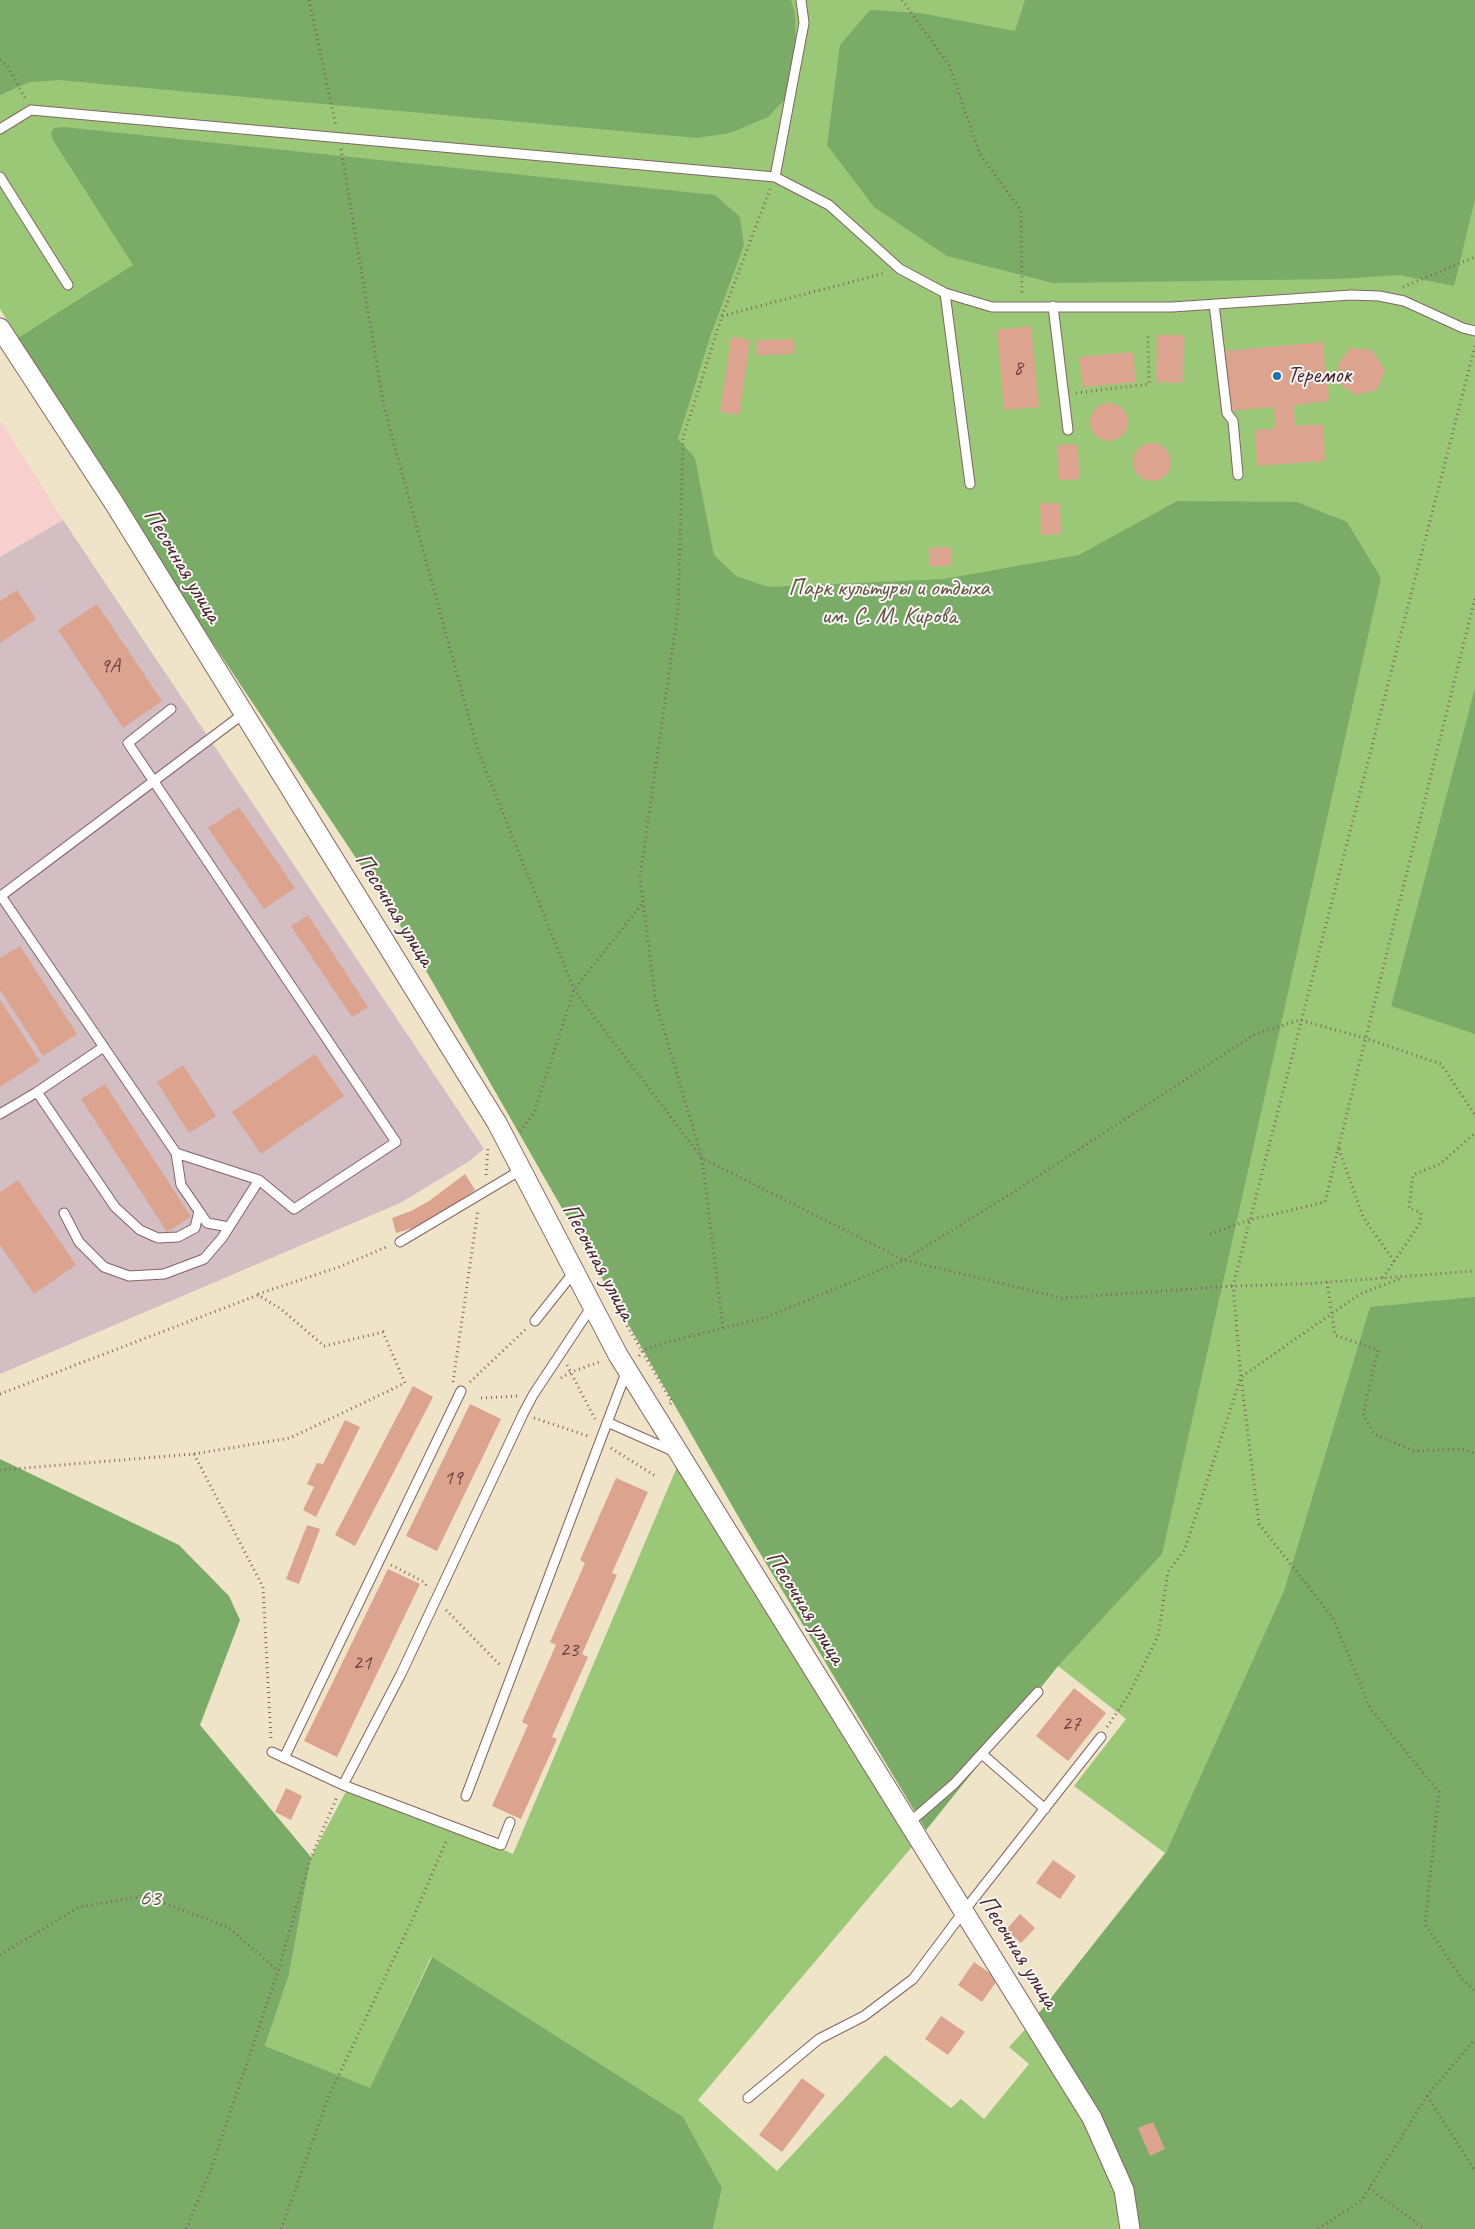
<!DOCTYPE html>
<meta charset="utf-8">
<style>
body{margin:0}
canvas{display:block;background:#efe3c8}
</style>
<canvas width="1475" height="2229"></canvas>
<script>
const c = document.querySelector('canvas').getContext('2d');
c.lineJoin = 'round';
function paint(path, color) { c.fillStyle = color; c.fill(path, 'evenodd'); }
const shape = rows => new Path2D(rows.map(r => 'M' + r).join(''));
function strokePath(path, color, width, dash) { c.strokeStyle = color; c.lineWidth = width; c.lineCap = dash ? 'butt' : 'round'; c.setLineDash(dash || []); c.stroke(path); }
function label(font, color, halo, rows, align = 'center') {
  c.font = font + ' Caveat,sans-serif'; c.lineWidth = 4; c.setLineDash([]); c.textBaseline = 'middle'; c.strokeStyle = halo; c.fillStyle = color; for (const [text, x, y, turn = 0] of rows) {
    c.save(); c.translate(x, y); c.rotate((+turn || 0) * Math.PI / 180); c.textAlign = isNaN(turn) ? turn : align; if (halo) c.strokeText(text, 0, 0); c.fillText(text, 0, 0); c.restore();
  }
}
const built = shape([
 [0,420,63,520,0,557]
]);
const industrial = shape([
 [63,520,484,1149,468,1162,400,1203,0,1374,0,557]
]);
const green = shape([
 [0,0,1475,0,1475,2229,713,2229,722,2188,431,1957,370,2089,265,2046,289,1975,311,1857,350,1784,513,1854,677,1467,916,1842,698,2100,777,2171,885,2055,951,2108,961,2099,984,2119,1029,2064,1009,2047,1032,2022,1165,1853,1074,1786,1126,1719,1058,1666,926,1830,745,1528,396,918,139,532,0,309]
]);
const forest = shape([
 [0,0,791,0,795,13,796,65,789,95,768,117,730,133,697,138,58,80,30,82,0,95],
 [1025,0,1475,0,1475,199,1454,286,1399,275,1338,279,1053,283,947,256,874,207,827,145,840,45,870,10,920,13,1015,31],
 [63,127,715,195,740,217,744,245,710,337,678,439,695,458,714,555,736,576,768,587,944,579,1079,555,1177,501,1297,502,1347,522,1381,578,1162,1554,1058,1666,926,1830,745,1528,396,918,139,532,18,338,133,265,53,140,51,133,54,128],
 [1475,688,1475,1034,1391,1006],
 [1475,1297,1475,2229,1130,2229,1124,2190,1032,2022,1166,1853,1284,1591,1370,1307],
 [0,1459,179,1545,229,1596,240,1620,200,1725,311,1857,289,1975,265,2046,370,2088,432,1957,683,2117,722,2188,713,2229,0,2229]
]);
const building = shape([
 [1031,326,1039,407,1004,410,997,330],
 [1157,335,1184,335,1183,383,1156,382],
 [731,337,750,340,739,415,720,412],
 [794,339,794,354,757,355,756,340],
 [1323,342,1329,401,1294,405,1295,426,1323,424,1325,461,1257,466,1255,430,1275,429,1274,407,1231,411,1225,351],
 [1350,348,1372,350,1385,370,1377,390,1356,395,1341,385,1338,364],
 [1133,352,1136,382,1083,387,1079,357],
 '1090 422a19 19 0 1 1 38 0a19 19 0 1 1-38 0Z',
 '1133 462a19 19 0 1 1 38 0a19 19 0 1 1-38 0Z',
 [1077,444,1080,479,1059,480,1057,445],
 [1040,503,1060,503,1061,534,1041,535],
 [951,547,951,566,930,566,929,548],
 [17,590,36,619,0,643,0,601],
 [97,604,162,701,123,728,58,630],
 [239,807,295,888,264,909,208,828],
 [308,915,368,1007,352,1017,291,926],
 [20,946,77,1034,43,1056,0,990,0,958],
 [0,1000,40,1061,0,1087],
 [315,1054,344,1096,261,1154,232,1112],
 [183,1065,216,1116,189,1133,157,1082],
 [105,1084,191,1217,167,1232,81,1099],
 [465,1174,475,1190,463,1199,420,1226,396,1233,392,1218,411,1211,429,1201],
 [18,1180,76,1265,34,1294,0,1245,0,1192],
 [413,1386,433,1397,355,1546,335,1535],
 [470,1404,501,1419,437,1551,406,1536],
 [345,1420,360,1427,316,1517,303,1510,314,1487,307,1484,317,1463,323,1464],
 [616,1478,648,1492,612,1573,617,1575,582,1654,588,1657,552,1737,557,1739,521,1819,492,1806,528,1725,522,1722,556,1645,550,1642,585,1563,580,1560],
 [307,1525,320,1529,299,1584,286,1579],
 [388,1569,420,1584,337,1757,304,1741],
 [1074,1688,1106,1713,1068,1761,1036,1736],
 [286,1788,302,1796,291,1820,275,1812],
 [1053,1860,1076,1876,1060,1899,1036,1883],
 [1020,1914,1035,1928,1021,1943,1006,1930],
 [974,1962,998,1979,982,2002,958,1985],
 [941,2016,965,2032,948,2055,925,2039],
 [802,2078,825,2095,782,2152,759,2135],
 [1153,2122,1165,2149,1150,2156,1138,2128]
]);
const path = shape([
 [309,0,336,126],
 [902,0,949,65,980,154,1021,211,1022,295],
 [0,60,7,65,26,100],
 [341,149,384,407,478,751,574,990,702,1158,904,1260,1062,1298,1233,1286,1304,1284,1475,1271],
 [1403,287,1475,257],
 [722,316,770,189],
 [1475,346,1233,1286,1241,1377,1259,1524,1333,1618,1370,1708,1439,1792,1425,1924,1462,1979,1475,1991],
 [1076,393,1149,384,1148,335],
 [520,1131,534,1113,574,990,643,902],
 [1339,1149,1363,1217,1394,1261],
 [486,1175,488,1147],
 [1210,1234,1249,1220,1325,1202,1475,598],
 [1383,1278,1420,1223,1421,1213,1409,1208,1413,1175,1440,1164,1475,1133],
 [1327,1282,1335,1335,1378,1350,1363,1414,1374,1434,1414,1451,1461,1449,1475,1453],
 [258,1294,339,1267,389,1246],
 [612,1300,672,1402,670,1404],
 [723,1328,702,1158,656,1003,640,877,678,610,683,438,722,316,885,273],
 [639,1356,643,1350,668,1342,767,1317,904,1260,1020,1188,1255,1034,1300,1020,1365,1038,1441,1064,1475,1115],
 [567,1365,595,1419],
 [561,1378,571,1372,602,1361],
 [453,1382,478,1210],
 [470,1382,526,1329],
 [0,1394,258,1295,281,1309,324,1346,383,1332,405,1383,290,1438,194,1454,0,1470],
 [481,1398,518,1396],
 [534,1418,588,1436],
 [611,1448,657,1477],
 [194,1454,263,1587,271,1739],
 [391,1565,424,1582,428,1588],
 [446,1610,501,1666],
 [1107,1727,1128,1696,1158,1636,1168,1572,1185,1549,1241,1377,1360,1294,1402,1278],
 [0,1955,79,1907,145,1896,228,1927,278,1971],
 [1427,2096,1475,2171],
 [1369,2188,1425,2229],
 [186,2229,210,2172,278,1971,311,1857,337,1797],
 [281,2229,329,2096,414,1916,447,1839],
 [1318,2229,1361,2201,1427,2096,1475,2039]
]);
const lane = shape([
 [0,129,31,110,775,177,829,205,900,269,945,293,992,307,1172,307,1351,295,1379,296,1404,301,1463,328,1475,331],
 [0,177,68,285],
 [775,177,804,23,801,0],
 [945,293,970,484],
 [1214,304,1227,413,1233,421,1238,475],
 [1053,306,1068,430],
 [243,714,1,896,176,1153,259,1180],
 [102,1048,37,1092,115,1207,140,1230,158,1238,178,1237,195,1228,199,1211,181,1185,176,1153],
 [0,1114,37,1092],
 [199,1211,207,1223,229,1227],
 [64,1213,79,1242,104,1267,129,1276,164,1274,204,1259,222,1238,259,1180,294,1209,396,1142,128,743,171,709],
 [400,1242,521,1170],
 [535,1321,574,1272],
 [607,1422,675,1452],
 [272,1752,343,1785,501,1845,510,1822],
 [982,1754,1045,1809],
 [284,1758,461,1391],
 [343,1785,401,1674,523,1414,533,1395,592,1306],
 [466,1796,627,1370],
 [909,1823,954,1784,1038,1692],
 [748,2098,819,2039,864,2016,913,1979,964,1911,1101,1737]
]);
const street = shape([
 [0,328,114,503,497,1123,618,1355,1092,2118,1124,2190,1130,2229]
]);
const markers = [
 [1277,376,5,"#1f6fb2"]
];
const numberNames = [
 ["8",1018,368],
 ["9А",110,666],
 ["19",453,1478],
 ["23",569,1650],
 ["21",362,1663],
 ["27",1071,1724]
];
const poiNames = [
 ["Теремок",1287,376]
];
const streetNames = [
 ["Песочная улица",182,566,59],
 ["Песочная улица",394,910,58],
 ["Песочная улица",598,1262,62],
 ["Песочная улица",805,1608,58],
 ["Песочная улица",1018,1952,58]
];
const parkNames = [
 ["Парк культуры и отдыха",889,589],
 ["им. С. М. Кирова",889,617],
 ["63",150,1899]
];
paint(built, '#f7d0cd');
paint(industrial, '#d2bec3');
paint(green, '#9ac876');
paint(forest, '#7bac67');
paint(building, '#dca48f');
strokePath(lane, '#846462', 11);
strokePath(street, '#846462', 21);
strokePath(path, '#846462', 3, [1, 4]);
strokePath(lane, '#fff', 9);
strokePath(street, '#fff', 19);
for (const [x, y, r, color] of markers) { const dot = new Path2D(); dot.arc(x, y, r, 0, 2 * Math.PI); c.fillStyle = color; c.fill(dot); strokePath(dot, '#f6f6f2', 2); }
label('21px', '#6e4044', null, numberNames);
label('24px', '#4a1f2b', '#f6f6f2', poiNames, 'left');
label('24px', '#4a1f2b', '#f6f6f2', streetNames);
label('24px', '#625242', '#f6f6f2', parkNames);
</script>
